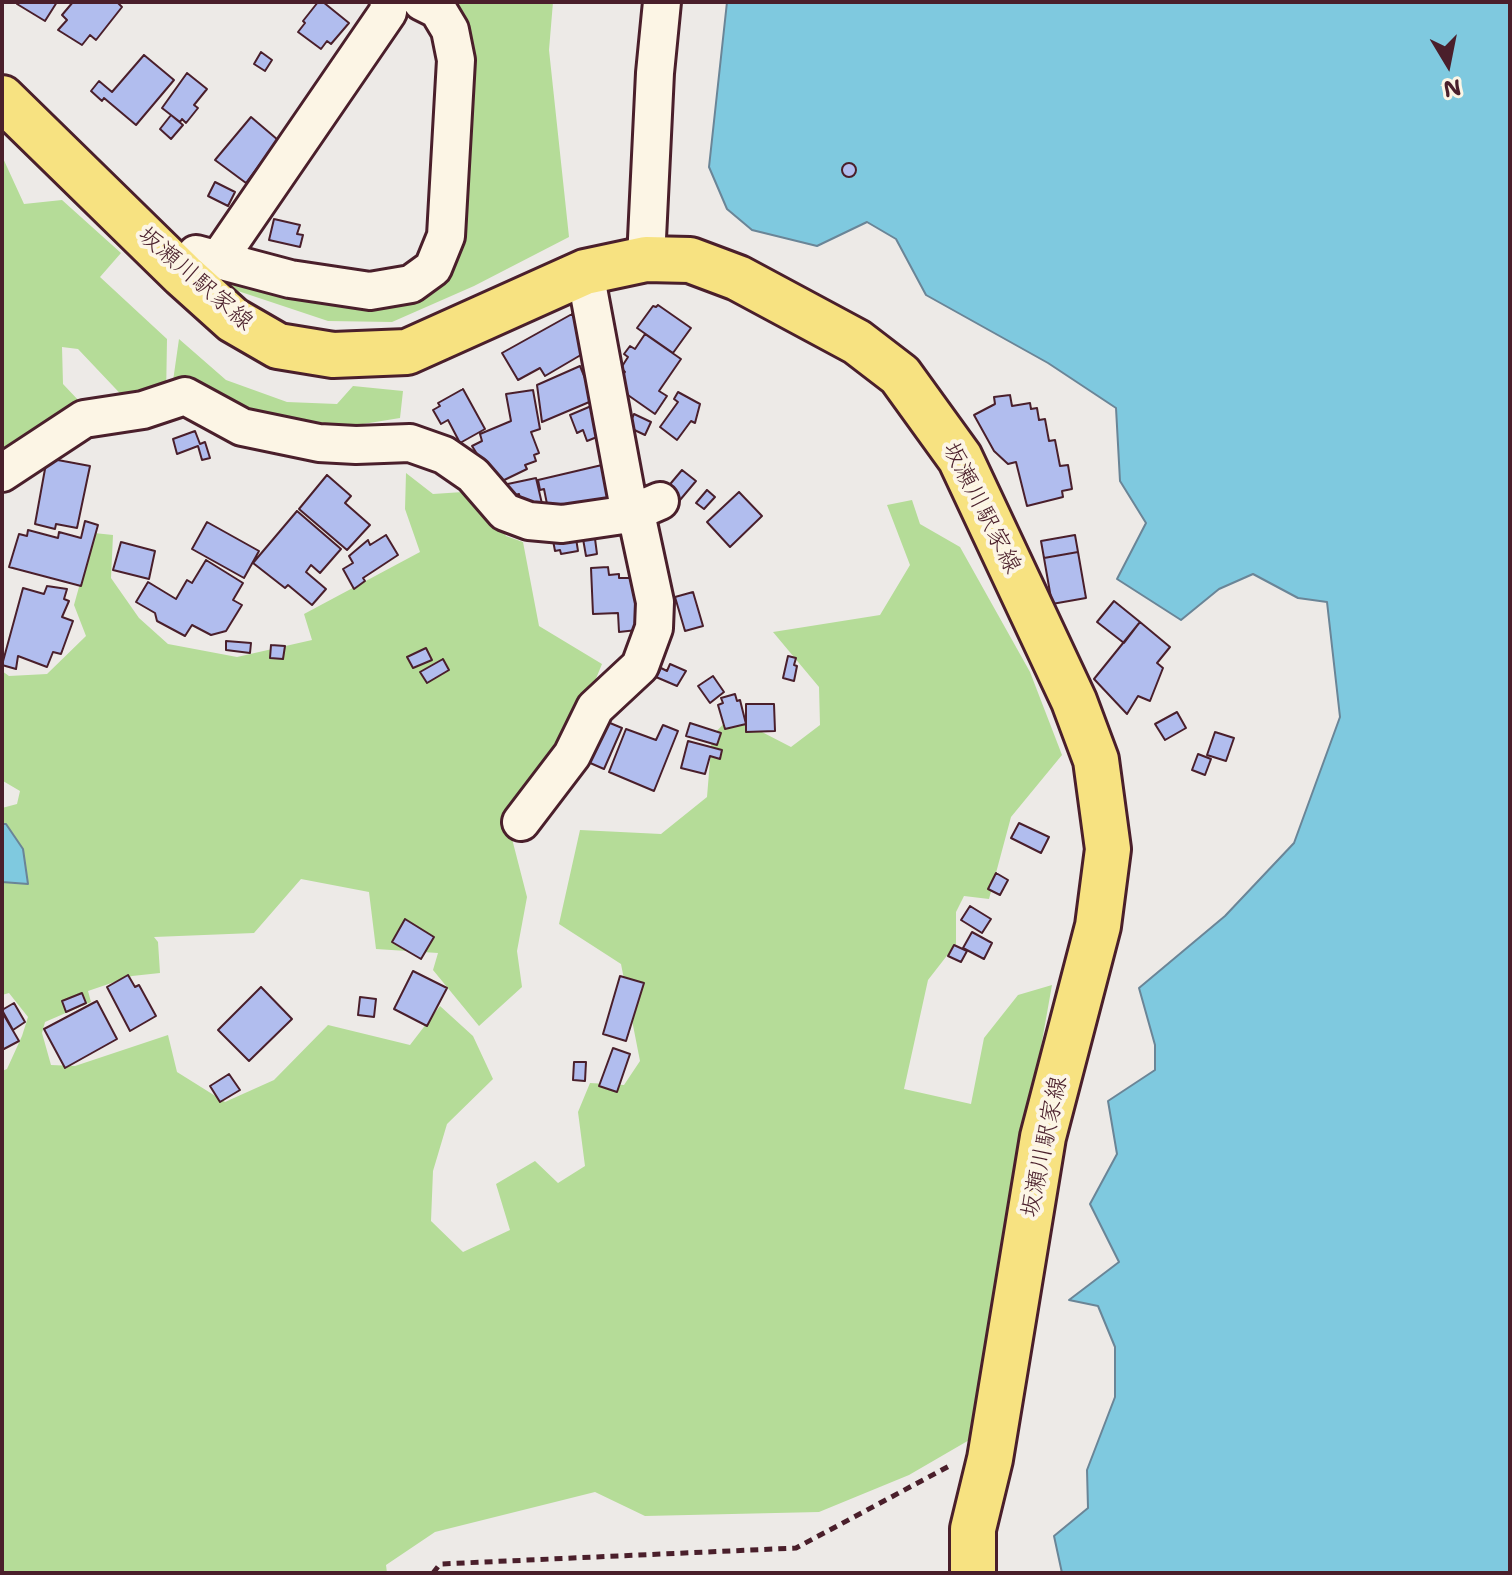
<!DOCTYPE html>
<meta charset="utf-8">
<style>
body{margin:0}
#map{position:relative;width:1512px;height:1575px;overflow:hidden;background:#edeae7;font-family:"Shantell Sans",sans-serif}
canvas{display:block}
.frame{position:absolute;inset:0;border:4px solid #4a1f2b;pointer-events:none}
.north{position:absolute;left:1408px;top:24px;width:80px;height:80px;-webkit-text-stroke:6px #fcf5e5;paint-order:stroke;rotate:170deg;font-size:22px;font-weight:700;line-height:32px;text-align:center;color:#4a1f2b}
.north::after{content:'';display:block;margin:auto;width:28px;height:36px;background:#4a1f2b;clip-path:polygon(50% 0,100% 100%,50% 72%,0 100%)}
</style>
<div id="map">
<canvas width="1512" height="1575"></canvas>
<div class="frame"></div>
<div class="north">N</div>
</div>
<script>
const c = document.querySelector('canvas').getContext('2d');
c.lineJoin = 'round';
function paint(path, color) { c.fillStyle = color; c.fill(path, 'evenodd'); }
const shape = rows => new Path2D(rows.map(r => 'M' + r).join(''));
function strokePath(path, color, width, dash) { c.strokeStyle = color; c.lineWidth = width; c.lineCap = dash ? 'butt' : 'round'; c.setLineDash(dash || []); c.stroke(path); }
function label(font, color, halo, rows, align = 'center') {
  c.font = font + ' "Shantell Sans","Klee One",sans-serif'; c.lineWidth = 8; c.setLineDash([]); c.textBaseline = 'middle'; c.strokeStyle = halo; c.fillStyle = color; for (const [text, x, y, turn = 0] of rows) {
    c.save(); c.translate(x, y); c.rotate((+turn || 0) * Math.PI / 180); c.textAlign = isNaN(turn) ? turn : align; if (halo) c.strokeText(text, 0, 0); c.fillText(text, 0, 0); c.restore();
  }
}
const green = shape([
 [458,2,553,2,549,50,569,237,474,286,392,322,328,321,223,286,228,270,444,278,474,62],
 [2,156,24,204,62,200,121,253,100,277,167,339,166,399,131,405,78,349,62,347,63,384,80,402,2,458],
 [179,339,226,380,287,402,337,404,353,386,403,391,400,418,332,429,277,422,173,381],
 [406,473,433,494,478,491,506,536,523,542,539,626,602,664,567,749,510,831,527,897,517,951,522,987,479,1026,433,970,438,953,376,949,369,892,301,879,254,933,154,937,158,942,160,973,132,976,88,991,91,1002,45,1022,42,1033,51,1065,75,1066,168,1035,177,1072,225,1102,274,1080,328,1025,410,1045,440,1006,473,1036,493,1079,447,1124,433,1171,431,1221,463,1252,510,1230,496,1184,535,1161,558,1183,585,1166,578,1112,590,1083,624,1085,640,1061,621,964,559,924,580,830,661,834,707,797,712,736,731,716,791,747,820,725,819,687,773,632,880,615,910,565,887,505,912,500,920,524,960,547,1030,672,1062,755,1011,817,989,899,964,896,956,912,956,944,928,980,904,1089,971,1104,984,1038,1018,995,1052,985,971,1439,909,1475,819,1512,645,1516,595,1492,435,1532,386,1565,387,1573,2,1573,2,1071,7,1069,22,1036,28,1017,9,993,2,995,2,882,28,883,23,849,6,824,2,824,2,808,17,804,20,791,3,781,2,773,2,671,9,676,47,674,86,636,74,605,94,533,113,535,111,578,139,618,168,644,237,657,312,640,304,614,420,552,405,509]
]);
const water = shape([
 [727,2,1510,2,1510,1573,1062,1573,1054,1536,1088,1508,1087,1470,1115,1397,1115,1347,1098,1306,1069,1300,1119,1262,1090,1204,1117,1154,1108,1101,1155,1070,1155,1045,1139,988,1225,916,1294,843,1340,717,1327,602,1298,598,1253,574,1219,589,1181,620,1117,579,1146,523,1120,481,1116,408,1048,363,926,295,896,239,867,222,817,246,752,230,727,209,709,167,727,2],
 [2,824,6,824,23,849,28,884,2,882,2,824]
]);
const building = shape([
 [19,2,57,2,45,21,17,4,19,2],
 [73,2,117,2,122,7,96,40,90,35,82,45,58,30,67,20,62,15,73,2],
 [318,2,323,2,349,23,331,44,327,41,321,49,298,32,305,23,303,21,318,2],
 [261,52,272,60,265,71,254,64,261,52],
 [144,55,174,80,136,125,104,98,102,101,91,91,99,81,112,92,144,55],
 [187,73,207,89,194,105,198,108,186,123,182,119,180,122,162,108,187,73],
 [171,115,183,125,171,139,160,129,171,115],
 [251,117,278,140,246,183,215,160,251,117],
 '842 170a7 7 0 1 1 14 0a7 7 0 1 1-14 0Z',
 [215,182,235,192,228,206,208,196,215,182],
 [274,219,300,225,297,234,303,235,300,247,269,240,274,219],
 [658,305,691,328,673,353,637,328,653,306,656,307,658,305],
 [572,314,591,349,545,376,540,368,518,380,502,353,572,314],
 [645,334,681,359,659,391,667,396,655,414,615,386,625,372,621,368,628,357,624,354,630,346,635,349,645,334],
 [580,366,594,400,542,422,537,385,580,366],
 [463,389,485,429,460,443,448,420,441,424,433,410,440,406,438,403,463,389],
 [533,390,540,429,531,432,539,453,534,455,536,461,525,465,527,469,496,484,472,446,482,441,480,434,511,421,506,394,533,390],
 [678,392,700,404,695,423,691,421,677,440,660,427,678,402,674,399,678,392],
 [1010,395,1012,406,1030,403,1031,409,1037,408,1039,420,1045,419,1049,441,1055,440,1060,466,1068,465,1072,489,1062,491,1063,497,1027,506,1016,462,1008,464,994,451,974,415,995,404,994,397,1010,395],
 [596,404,607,433,587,441,583,430,577,433,570,415,596,404],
 [634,414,651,422,645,435,628,427,634,414],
 [195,431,200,444,205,442,210,458,202,460,198,446,177,454,173,439,195,431],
 [47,458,90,466,77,528,56,524,55,529,35,524,47,458],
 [602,465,615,505,550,519,544,489,540,490,538,480,602,465],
 [682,470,696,481,680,500,666,489,682,470],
 [327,475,351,496,345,503,370,525,347,550,299,509,327,475],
 [536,478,543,508,523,513,519,494,506,497,503,485,536,478],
 [707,490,715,497,704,509,696,503,707,490],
 [739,492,762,516,730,547,707,522,739,492],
 [297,511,341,549,320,573,311,565,306,572,326,589,312,605,288,585,285,588,253,563,297,511],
 [85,521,98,525,81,586,9,567,19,534,27,536,28,530,58,538,59,532,81,538,85,521],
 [207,522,259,551,244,578,192,549,207,522],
 [594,531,597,554,586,556,582,533,594,531],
 [575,532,578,551,561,554,560,550,555,551,552,535,575,532],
 [386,535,398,555,363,578,365,581,354,589,343,569,353,563,349,556,368,540,370,545,386,535],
 [1075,535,1078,552,1044,558,1041,541,1075,535],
 [121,542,155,551,149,579,113,570,121,542],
 [1078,552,1086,598,1052,604,1044,558,1078,552],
 [206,560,243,583,233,600,242,605,226,631,211,635,192,625,185,636,157,621,155,613,136,602,148,582,176,599,187,580,192,583,206,560],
 [608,567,609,575,619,574,619,578,638,578,640,615,636,615,637,630,619,632,618,613,593,614,591,568,608,567],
 [47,586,67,589,64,599,69,601,62,617,73,621,61,654,53,652,47,667,18,656,16,669,2,665,23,588,44,594,47,586],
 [693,592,703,626,685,631,675,597,693,592],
 [1114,601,1140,622,1124,643,1097,622,1114,601],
 [1140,622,1170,647,1157,663,1163,668,1150,701,1138,696,1127,714,1094,679,1140,622],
 [226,641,251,643,250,653,226,650,226,641],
 [271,645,285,646,283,659,270,658,271,645],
 [426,648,432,660,413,668,407,657,426,648],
 [788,656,796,658,794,665,797,666,794,681,783,678,788,656],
 [443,659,449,670,427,683,420,672,443,659],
 [670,664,686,671,677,686,656,677,661,668,667,671,670,664],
 [713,676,724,692,710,703,698,686,713,676],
 [735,694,737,701,740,700,746,724,725,729,718,705,723,703,721,698,735,694],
 [746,704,774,704,775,731,746,732,746,704],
 [1177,712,1186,728,1165,740,1155,724,1177,712],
 [598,718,622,728,604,769,581,759,598,718],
 [690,723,721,733,717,745,686,736,690,723],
 [663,725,678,731,654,791,609,772,626,729,656,740,663,725],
 [1215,732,1234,738,1226,761,1207,755,1215,732],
 [688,741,722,750,720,759,710,756,705,774,681,768,688,741],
 [1198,754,1211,759,1205,775,1192,770,1198,754],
 [1019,823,1049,837,1041,853,1011,838,1019,823],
 [996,873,1008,880,1000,895,988,889,996,873],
 [970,906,991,919,982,933,961,920,970,906],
 [405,919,434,937,421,959,392,942,405,919],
 [972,932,992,943,984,959,963,948,972,932],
 [954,945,967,951,961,962,948,956,954,945],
 [413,971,447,988,427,1026,394,1009,413,971],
 [128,975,135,987,139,985,156,1016,130,1031,107,987,128,975],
 [620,976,644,983,626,1041,603,1034,620,976],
 [261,987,292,1019,249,1061,218,1030,261,987],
 [82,993,86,1003,66,1012,62,1001,82,993],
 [360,997,376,999,374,1017,358,1015,360,997],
 [97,1001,117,1039,65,1068,44,1029,97,1001],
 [14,1003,25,1022,13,1030,2,1010,14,1003],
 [2,1012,19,1041,2,1050,2,1012],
 [613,1048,630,1054,617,1092,599,1086,613,1048],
 [574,1062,586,1062,585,1081,573,1080,574,1062],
 [229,1074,240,1090,220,1102,210,1086,229,1074]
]);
const path = shape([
 [433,1573,440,1564,796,1548,953,1464]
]);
const minor = shape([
 [646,259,655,73,662,2],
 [218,260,388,12,389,2],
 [183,275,196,254,290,279,370,291,411,284,433,268,446,236,456,60,450,30,438,10,422,2],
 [2,473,84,419,143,410,185,396,242,427,319,443,356,445,410,443,444,455,473,475,505,512,529,521,562,524,630,514,660,501],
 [521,822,572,755,595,708,640,666,654,628,655,602,637,518,630,514,585,272]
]);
const major = shape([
 [2,98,183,275,233,320,278,346,333,355,407,352,585,272,646,259,690,260,738,278,857,342,900,375,960,458,1074,701,1096,760,1108,849,1098,926,1043,1137,990,1459,973,1529,973,1573]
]);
const streetNames = [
 ["坂瀬川駅家線",195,279,41],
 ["坂瀬川駅家線",981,508,63],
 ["坂瀬川駅家線",1045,1147,-78]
];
paint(green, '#b5dc98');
paint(water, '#7fc9df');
strokePath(water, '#6a8597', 2);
paint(building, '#b1bdee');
strokePath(building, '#4a1f2b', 2);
strokePath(minor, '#4a1f2b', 42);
strokePath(major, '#4a1f2b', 50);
strokePath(path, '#4a1f2b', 5, [8, 6]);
strokePath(minor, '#fcf5e5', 36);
strokePath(major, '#f7e281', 44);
label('24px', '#4a1f2b', '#fcf5e5', streetNames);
</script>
